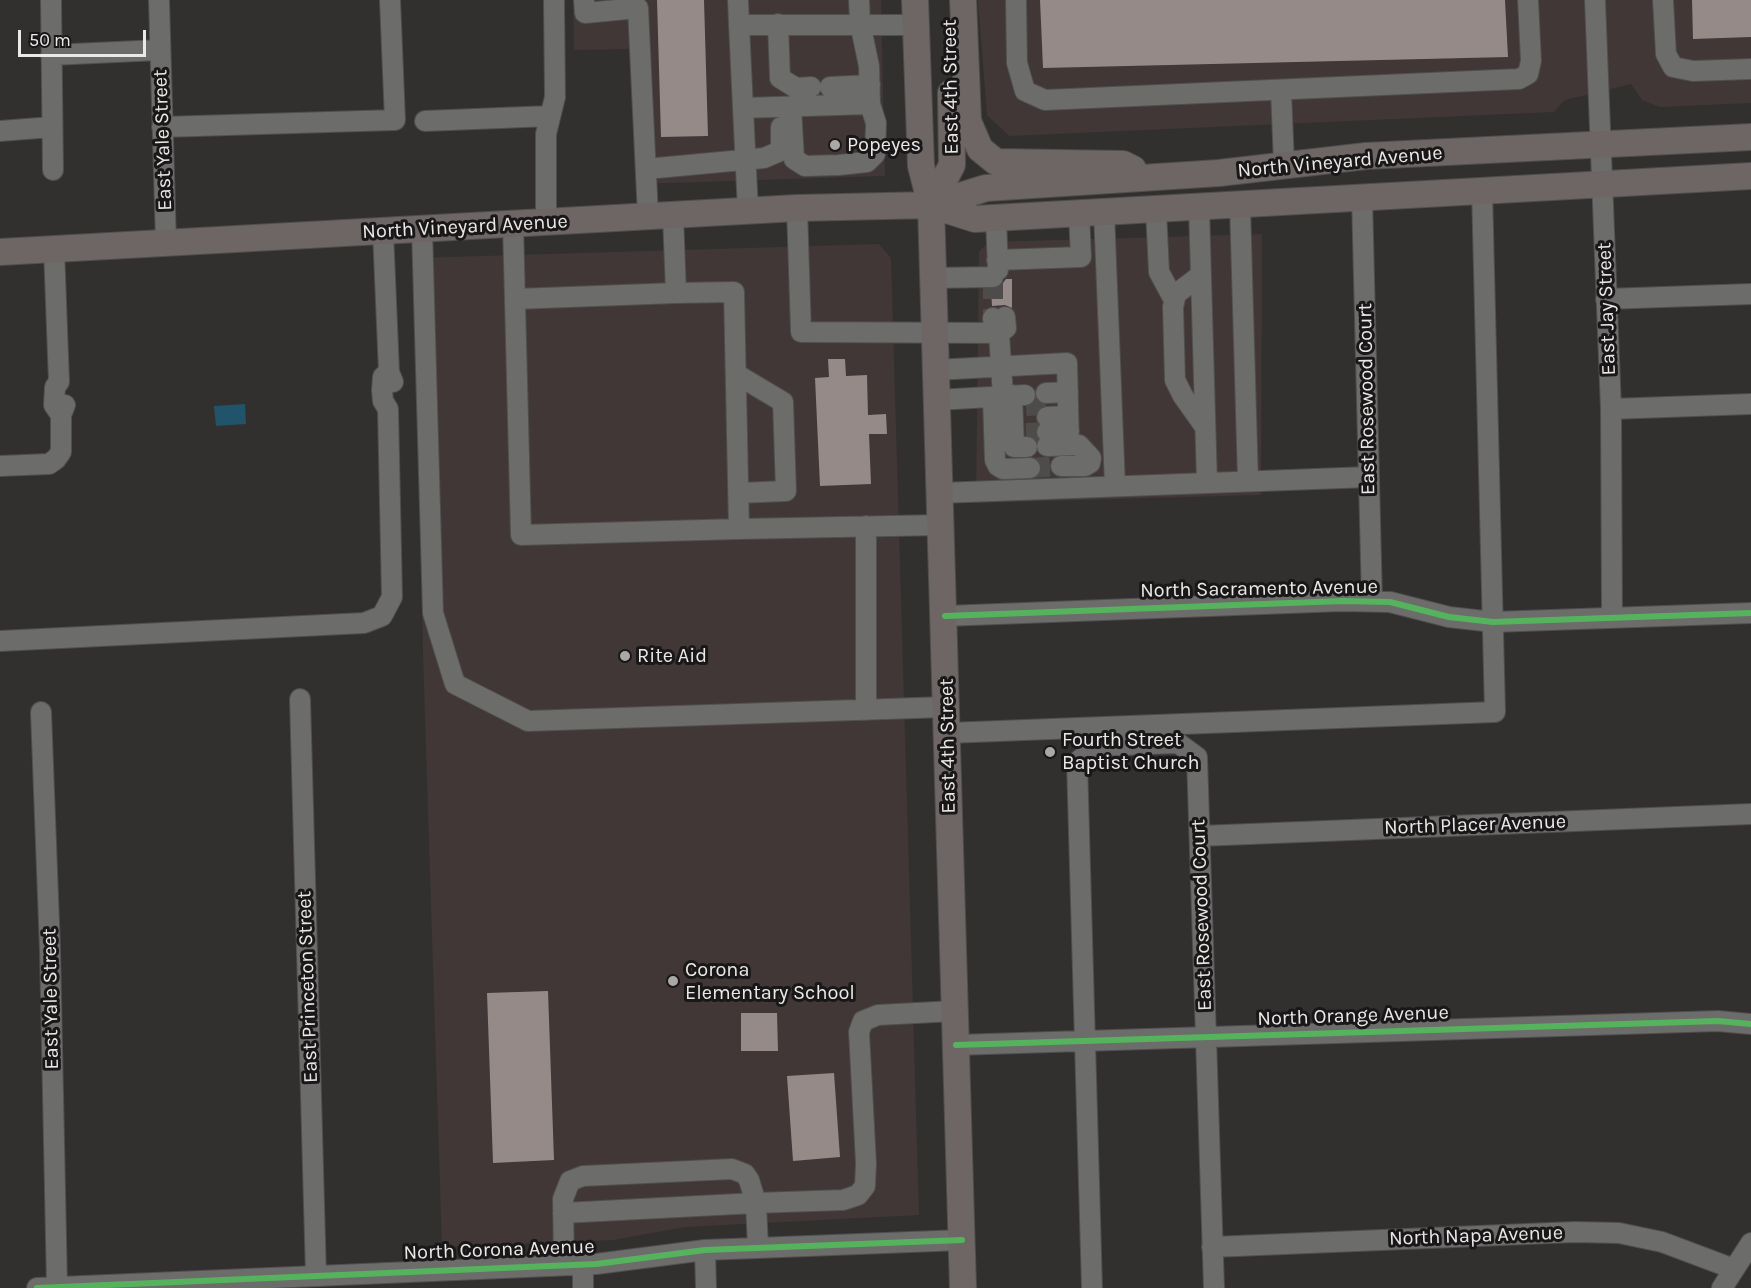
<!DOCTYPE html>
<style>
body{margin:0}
#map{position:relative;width:1751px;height:1288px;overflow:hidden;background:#31302f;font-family:Karla,sans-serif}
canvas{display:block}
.scale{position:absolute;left:18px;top:30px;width:128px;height:27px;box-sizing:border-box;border:3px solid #ebe8e8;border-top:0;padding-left:8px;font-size:18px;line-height:21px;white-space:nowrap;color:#ebe8e8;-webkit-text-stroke:4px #191717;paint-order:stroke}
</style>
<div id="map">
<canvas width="1751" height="1288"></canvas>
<div class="scale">50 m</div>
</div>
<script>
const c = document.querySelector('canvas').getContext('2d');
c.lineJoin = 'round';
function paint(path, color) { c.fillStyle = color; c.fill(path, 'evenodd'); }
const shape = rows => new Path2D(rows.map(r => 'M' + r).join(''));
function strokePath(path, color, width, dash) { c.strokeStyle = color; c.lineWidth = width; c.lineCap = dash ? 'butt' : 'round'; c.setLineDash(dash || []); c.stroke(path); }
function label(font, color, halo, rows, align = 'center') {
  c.font = font + ' Karla,sans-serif'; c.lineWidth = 6; c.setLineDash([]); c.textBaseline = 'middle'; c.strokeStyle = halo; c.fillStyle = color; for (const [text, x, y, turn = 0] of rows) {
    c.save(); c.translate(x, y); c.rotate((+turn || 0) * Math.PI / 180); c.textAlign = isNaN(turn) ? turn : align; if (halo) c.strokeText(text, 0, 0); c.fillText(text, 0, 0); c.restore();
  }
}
const built = shape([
 [573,0,881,0,885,176,636,184,631,49,574,50],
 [978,0,1751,0,1751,103,1660,107,1642,100,1631,84,1565,100,1554,112,1009,136,987,115],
 [1262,234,1261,495,976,503,979,252,988,242],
 [879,244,891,258,919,1215,685,1227,613,1240,442,1247,423,655,415,258]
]);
const water = shape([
 [245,404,246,424,216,426,214,406]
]);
const building = shape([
 [657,0,704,0,708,136,661,137],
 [1040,0,1505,0,1508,57,1043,68],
 [1692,0,1751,0,1751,37,1693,39],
 [1006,279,1012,279,1012,308,1005,305,992,306,991,289,1000,287],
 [828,359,845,359,846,376,867,375,868,415,886,414,887,434,869,434,871,484,820,486,815,378,829,377],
 [548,991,554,1160,493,1163,487,993],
 [741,1013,777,1013,778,1051,741,1051],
 [834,1073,840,1157,793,1161,787,1076]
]);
const minorTunnel = shape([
 [993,279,993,318],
 [1026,406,1047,405],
 [1026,433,1047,432],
 [1030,468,1061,466]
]);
const minor = shape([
 [51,0,53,170],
 [159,0,166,243],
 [584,0,585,13,638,8,648,216],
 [738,0,739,25,916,25],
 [1016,0,1017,63,1025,91,1045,100,1519,79,1528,74,1531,61,1528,0],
 [1595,0,1611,409,1612,618],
 [1663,0,1666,54,1673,67,1693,71,1751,69],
 [778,24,780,78,796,88,811,87],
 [739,25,743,108],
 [51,55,160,50],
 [830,87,870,85],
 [1281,90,1284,164],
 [791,106,794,159,805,166,839,165,867,162,875,154,876,123,870,104],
 [425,121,550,116],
 [162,127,395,120,390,0],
 [0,131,52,127],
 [646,169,764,158,778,152,781,147,781,127],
 [1362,197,1372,601],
 [1240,206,1248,481],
 [1199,207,1207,483],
 [797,208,801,332,999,333,1003,396],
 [1156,210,1159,272,1173,298],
 [748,211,743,108,870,104,869,66,860,23,859,0],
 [1104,212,1115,486],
 [996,218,998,270],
 [546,222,546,134,555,97,554,0],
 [513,224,521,535,739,529,734,292,676,293,673,215],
 [422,229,433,613,455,684,528,721,946,707],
 [383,231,389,372,393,382],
 [54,249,59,382,55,387,54,405,61,415],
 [997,260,1081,257,1079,214],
 [1201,275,1176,294,1173,307,1175,380,1183,396,1205,427],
 [932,278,993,277],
 [516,299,676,293],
 [1606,299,1751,294],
 [993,318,994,328,999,333,1006,328,1005,317],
 [935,370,1067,363,1069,445],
 [736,374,783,402,786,491,739,493],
 [1046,393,1068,392],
 [1012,395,1014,447,1027,447],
 [993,398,995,460,998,466,1003,469,1030,468],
 [937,400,1025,395],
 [1611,409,1751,404],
 [1047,417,1068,416],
 [1047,432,1069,431],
 [1047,446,1079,445,1091,458,1090,463,1085,466,1061,466],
 [0,466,49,464,56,459,61,452,61,415,65,405],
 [940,493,1369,477],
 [866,526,866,710],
 [739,529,941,525],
 [945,616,1342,601,1390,602,1449,617,1493,622,1751,613],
 [0,641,364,623,382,616,392,597,388,409,383,401,382,390,383,377,389,372],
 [300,699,316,1276],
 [41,712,50,949,57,1287],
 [947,733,1495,712,1482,190],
 [1200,836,1751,814],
 [956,1045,1718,1021,1751,1024],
 [563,1213,756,1203,758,1248],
 [1212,1247,1575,1232,1619,1233,1662,1242,1734,1269],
 [705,1250,706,1288],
 [583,1264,583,1288],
 [564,1265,563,1199,570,1181,583,1176,732,1169,745,1174,749,1180,756,1203,843,1200,858,1195,865,1186,866,1163,859,1032,863,1021,878,1015,955,1011],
 [37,1288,596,1264,705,1250,962,1240],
 [1092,1288,1077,762,1097,746,1178,743,1197,757,1214,1288],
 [1722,1288,1751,1243]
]);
const major = shape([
 [915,0,921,166,931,205,963,1288],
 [963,0,968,121,980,149,996,162,1123,164,1133,169],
 [931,205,975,219,1751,176],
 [931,205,952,165,951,93],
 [0,252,797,208,931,205,986,188,1219,173,1366,156,1751,137]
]);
const cycleway = shape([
 [945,616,1342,601,1390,602,1449,617,1493,622,1751,613],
 [956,1045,1718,1021,1751,1024],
 [37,1288,596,1264,705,1250,962,1240]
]);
const markers = [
 [835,145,6,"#aaa8a7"],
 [625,656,6,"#aaa8a7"],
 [1050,752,6,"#aaa8a7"],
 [673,981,6,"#aaa8a7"]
];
const streetNames = [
 ["East 4th Street",951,87,-91],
 ["East Yale Street",163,140,-92],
 ["North Vineyard Avenue",1340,162,-5],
 ["North Vineyard Avenue",465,227,-3],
 ["East Jay Street",1607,309,-92],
 ["East Rosewood Court",1367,399,-91],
 ["North Sacramento Avenue",1259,589,-1],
 ["East 4th Street",948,746,-91],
 ["North Placer Avenue",1475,825,-2],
 ["East Rosewood Court",1202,915,-92],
 ["East Princeton Street",308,987,-92],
 ["East Yale Street",51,999,-91],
 ["North Orange Avenue",1353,1016,-2],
 ["North Napa Avenue",1476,1236,-2],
 ["North Corona Avenue",499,1250,-2]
];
const poiNames = [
 ["Popeyes",847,145],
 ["Rite Aid",637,656],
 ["Fourth Street",1062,740],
 ["Baptist Church",1062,763],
 ["Corona",685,970],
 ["Elementary School",685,993]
];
paint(built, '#403736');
paint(water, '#21546a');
paint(building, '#968a88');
strokePath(minorTunnel, '#4d4c4b', 20, [20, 10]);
strokePath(minor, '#504e4e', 22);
strokePath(major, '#504e4e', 28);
strokePath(minor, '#6c6c6b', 20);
strokePath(major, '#6d6665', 26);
strokePath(cycleway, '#56b35d', 6);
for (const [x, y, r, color] of markers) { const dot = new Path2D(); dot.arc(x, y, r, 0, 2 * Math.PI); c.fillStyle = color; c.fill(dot); strokePath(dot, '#191717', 2); }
label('20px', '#ebe8e8', '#191717', streetNames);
label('20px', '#ebe8e8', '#191717', poiNames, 'left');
</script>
